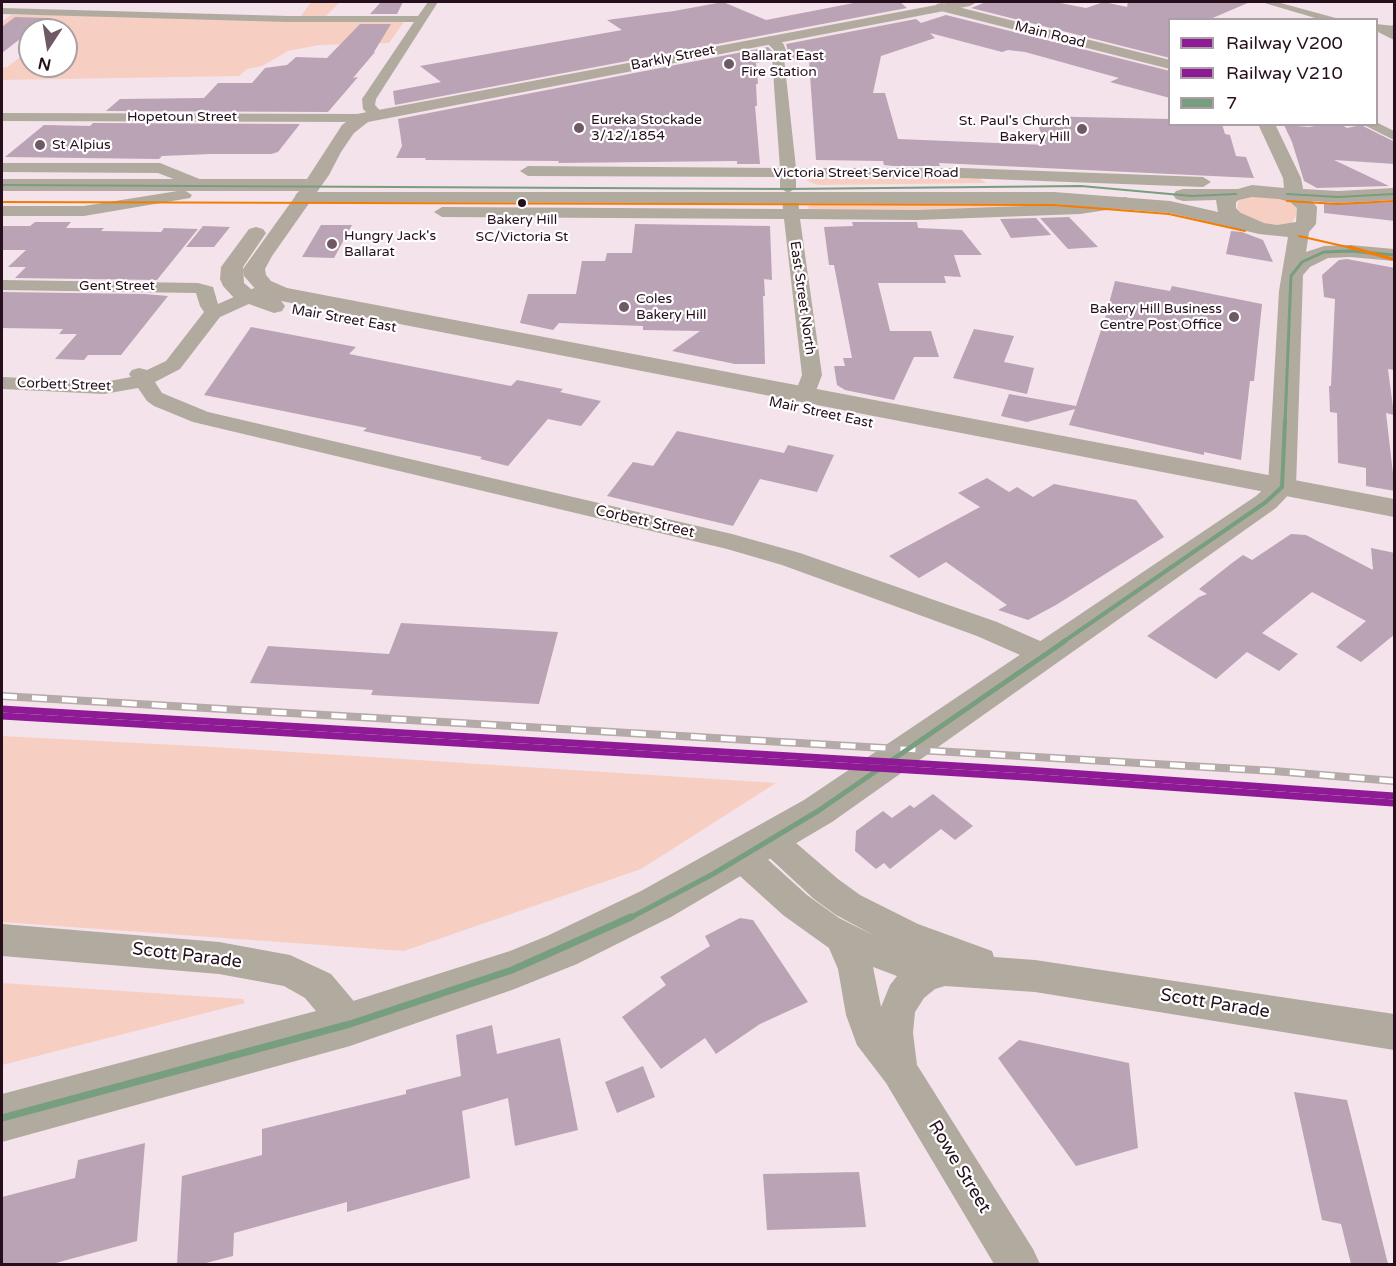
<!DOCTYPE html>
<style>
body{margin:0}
#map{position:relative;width:1396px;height:1266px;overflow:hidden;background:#f4e3eb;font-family:"Varela Round",sans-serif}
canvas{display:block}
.frame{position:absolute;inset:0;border:3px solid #270e1c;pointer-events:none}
.legend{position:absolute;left:1168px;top:18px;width:210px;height:108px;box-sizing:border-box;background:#fff;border:2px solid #a99fa4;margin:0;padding:8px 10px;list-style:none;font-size:18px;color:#270e1c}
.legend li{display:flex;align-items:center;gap:12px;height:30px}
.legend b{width:30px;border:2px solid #a99fa4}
.north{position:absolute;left:18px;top:18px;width:60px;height:60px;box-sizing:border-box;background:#fff;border:2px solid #a99fa4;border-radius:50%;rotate:192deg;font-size:16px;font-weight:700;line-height:24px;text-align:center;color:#270e1c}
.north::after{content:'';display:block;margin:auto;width:21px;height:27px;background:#6f5964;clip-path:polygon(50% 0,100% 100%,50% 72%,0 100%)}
</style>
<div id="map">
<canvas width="1396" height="1266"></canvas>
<div class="frame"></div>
<ul class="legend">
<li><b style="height:8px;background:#8f1a95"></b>Railway V200</li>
<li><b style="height:8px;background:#8f1a95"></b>Railway V210</li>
<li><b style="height:8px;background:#779e7e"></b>7</li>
</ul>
<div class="north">N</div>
</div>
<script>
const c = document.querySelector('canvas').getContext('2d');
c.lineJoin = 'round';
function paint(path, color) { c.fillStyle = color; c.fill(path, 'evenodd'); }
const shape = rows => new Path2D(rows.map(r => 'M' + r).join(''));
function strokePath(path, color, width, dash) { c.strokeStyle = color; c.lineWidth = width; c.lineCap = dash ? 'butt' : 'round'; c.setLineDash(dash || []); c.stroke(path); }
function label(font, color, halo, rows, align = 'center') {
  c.font = font + ' "Varela Round",sans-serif'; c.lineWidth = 4.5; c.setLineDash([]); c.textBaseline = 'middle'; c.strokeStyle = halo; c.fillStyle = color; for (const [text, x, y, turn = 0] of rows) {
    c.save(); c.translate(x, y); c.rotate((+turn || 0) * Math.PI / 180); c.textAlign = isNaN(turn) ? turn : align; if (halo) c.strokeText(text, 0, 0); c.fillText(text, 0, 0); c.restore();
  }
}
const green = shape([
 [291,2,340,2,326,16,301,16,311,2],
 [11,15,105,15,275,21,404,22,389,43,319,45,288,51,262,66,247,69,239,76,2,80,2,68,7,67,30,50,30,66,66,66,66,30,2,29,2,22],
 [823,175,978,178,986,183,818,185,807,181,810,178],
 [1250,196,1283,198,1297,207,1297,214,1292,223,1283,226,1260,223,1242,214,1237,208,1238,201],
 [1047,202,1074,205,956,211,809,210,808,206,812,203],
 [2,736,215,747,776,783,641,869,404,951,2,922],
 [2,983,243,999,245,1003,2,1065]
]);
const building = shape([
 [381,2,403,2,397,14,370,14],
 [723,2,766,20,859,2,900,2,907,8,395,105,393,91,441,82,420,66,622,30,607,20,674,11],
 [986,2,1055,2,1086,8,1104,2,1127,7,1128,2,1250,2,1208,20,1170,20,1170,58,971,8],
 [946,15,1170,71,1170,98,1110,82,1119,78,1025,52,1008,50,1002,52,930,33,935,38,881,56,873,93,885,93,898,139,1046,145,1034,116,1170,119,1170,124,1222,124,1225,134,1230,135,1236,156,1246,157,1254,178,939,163,940,166,893,166,884,165,883,161,816,160,809,61,786,58,788,51,786,44,916,19,921,23],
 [15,17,47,18,2,53,2,27],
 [360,24,391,24,374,52,375,52,353,78,358,77,328,112,106,111,120,99,204,98,218,83,252,83,265,68,287,65,296,57,327,58],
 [768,47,772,51,770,60,756,63,758,84,756,84,757,106,755,106,760,164,737,164,737,161,558,163,559,161,425,160,426,158,396,158,402,146,398,119],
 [93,123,300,124,278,152,271,154,211,154,162,156,159,159,5,157,44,125,90,126],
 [1326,124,1340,124,1347,128,1361,125,1395,142,1395,164,1334,160,1389,186,1317,188,1304,181,1292,142,1284,125,1309,127],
 [1395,202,1395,221,1324,213,1324,204],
 [1069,217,1098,247,1068,249,1040,218],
 [1036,218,1051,235,1011,238,1000,219],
 [35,222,71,222,66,228,104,228,101,231,161,232,164,228,198,229,157,280,15,278,26,267,8,267,26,250,2,250,2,226,30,226],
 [852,222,917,222,918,228,962,230,982,255,954,255,961,277,944,276,946,283,878,283,890,331,931,331,939,357,914,357,894,400,845,390,837,385,834,366,845,366,843,358,852,358,834,265,829,265,824,227,853,226],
 [635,224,770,226,772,280,764,279,765,296,763,296,765,364,735,364,672,351,700,331,643,330,643,326,559,323,553,330,520,323,528,294,576,294,582,261,605,261,607,253,632,253],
 [321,225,352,225,334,258,302,257],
 [203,226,230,227,214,247,186,247],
 [1231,231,1242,232,1263,240,1273,262,1226,254],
 [1347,259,1395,268,1395,370,1388,369,1394,415,1386,413,1395,491,1366,486,1366,468,1338,463,1337,413,1330,412,1329,386,1331,386,1335,299,1324,297,1322,275,1339,260],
 [1115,281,1170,291,1172,286,1262,304,1254,381,1250,381,1241,460,1204,452,1204,455,1069,425,1075,409,1027,422,1001,416,1009,394,1076,406,1105,318],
 [2,292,145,294,168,296,121,355,88,355,84,360,55,359,77,334,59,334,63,329,2,328],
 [251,327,356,347,349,354,511,386,517,380,563,389,560,392,601,401,581,426,548,419,508,466,480,459,482,457,363,431,367,428,204,395],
 [974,329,1014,336,1004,362,1034,368,1027,394,953,378],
 [677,431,784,453,788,445,834,455,817,492,760,479,733,526,607,496,633,462,653,466],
 [987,478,1009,492,1017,487,1033,497,1054,484,1136,500,1164,537,1056,605,1028,620,998,610,1007,605,946,562,919,578,889,556,980,507,958,493],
 [1291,534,1306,535,1373,570,1371,548,1395,553,1395,634,1361,662,1336,647,1366,621,1312,592,1262,633,1298,654,1279,671,1247,652,1216,679,1147,636,1199,597,1207,594,1199,589,1232,563,1243,555,1252,560],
 [401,623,558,632,539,704,371,695,373,690,250,683,268,646,389,654],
 [933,794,973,826,955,840,941,829,890,869,884,863,876,869,855,851,856,831,883,811,892,818,910,805,914,808],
 [740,918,753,920,808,1002,760,1024,716,1054,705,1038,661,1069,622,1017,666,985,660,977,710,946,705,936],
 [492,1025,497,1054,560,1038,578,1130,515,1146,508,1098,462,1111,470,1178,347,1212,347,1202,234,1233,233,1256,202,1264,177,1264,182,1176,262,1155,262,1129,406,1094,406,1090,461,1076,456,1035],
 [1019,1040,1129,1063,1138,1148,1076,1166,998,1058],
 [643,1066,655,1097,617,1113,605,1082],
 [1294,1092,1347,1100,1388,1264,1351,1264,1341,1224,1322,1220],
 [145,1143,137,1241,52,1264,2,1264,2,1197,75,1178,78,1160],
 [859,1172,866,1227,767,1230,763,1174]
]);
const minor = shape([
 [428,2,438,2,376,99,375,105,383,114,376,118,371,117,363,109,362,99,414,22,288,22,2,14,2,8,288,16,418,16,428,2],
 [1261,2,1277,2,1343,20,1322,20,1261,2],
 [1376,24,1394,26,1394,32,1376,31,1376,24],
 [770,36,783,43,786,50,784,58,796,168,962,168,1203,177,1211,182,1203,187,962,178,796,177,796,188,788,193,780,188,780,177,528,176,520,171,528,166,780,168,772,58,774,50,764,40,770,36],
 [2,113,363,114,370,118,363,122,2,121,2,113],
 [1376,122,1394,131,1394,140,1362,124,1376,124,1376,122],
 [160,163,207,182,210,185,202,190,158,173,2,172,2,163,160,163],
 [184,190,192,195,190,198,84,216,2,216,2,206,84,206,184,190],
 [790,193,798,198,799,209,917,210,1080,204,1126,197,1134,202,1126,207,1080,214,917,220,800,219,822,375,814,396,811,400,804,402,797,400,794,396,802,375,784,219,442,217,434,212,442,207,783,209,782,198,790,193],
 [2,280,198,283,213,287,218,304,261,285,273,285,276,289,273,293,220,317,180,369,155,382,162,393,208,412,732,534,800,553,997,622,1056,648,1060,655,1056,662,1046,665,1036,662,977,636,782,565,727,549,193,422,154,406,147,401,138,388,104,394,2,389,2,377,104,382,131,377,129,374,132,370,139,368,147,370,166,361,204,312,200,306,196,293,2,290,2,280],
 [771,827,782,831,838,879,860,895,918,924,992,951,994,957,1035,960,1394,1014,1394,1050,1035,992,945,986,935,989,924,998,915,1012,913,1033,917,1065,1033,1249,1040,1264,994,1264,886,1083,857,1045,846,1015,838,969,829,948,783,915,730,867,726,857,730,847,742,843,754,847,807,895,839,918,875,936,836,915,814,899,760,849,755,840,760,831,771,827],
 [873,967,897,976,890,985,881,1007,873,967],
 [2,924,219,942,290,955,331,974,363,1012,368,1024,363,1036,350,1042,337,1036,305,998,284,986,219,974,2,956,2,924]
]);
const tertiary = shape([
 [942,3,1170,60,1170,69,937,10,935,7,937,4,942,3],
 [1394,25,1394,40,1378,32,1380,29,1394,25],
 [1258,124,1275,124,1301,178,1303,189,1338,191,1394,188,1394,200,1338,203,1312,201,1317,207,1316,224,1309,232,1306,252,1324,246,1350,245,1394,249,1394,261,1350,257,1328,258,1310,267,1303,275,1296,487,1276,508,832,822,671,917,577,964,512,990,350,1046,2,1142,2,1094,350,1002,510,951,547,936,641,891,804,800,1256,496,1268,485,1279,291,1288,237,1259,234,1170,213,1054,204,305,202,298,200,295,196,298,192,1054,192,1170,201,1218,212,1216,200,1183,201,1176,199,1173,195,1176,191,1183,189,1238,189,1252,185,1284,188,1283,178,1258,124],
 [1252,197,1279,199,1290,202,1297,208,1296,222,1277,225,1264,223,1241,213,1236,208,1236,202,1239,200,1252,197]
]);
const secondary = shape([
 [952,2,977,2,970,6,368,122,354,133,341,152,329,175,272,256,265,269,266,275,271,281,287,288,1394,499,1394,517,281,301,285,306,282,311,274,313,235,299,223,286,220,279,221,267,249,229,256,227,263,229,266,233,243,267,244,283,251,289,258,292,244,276,243,269,299,191,2,191,2,179,307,179,342,125,357,114,952,2]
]);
const rail = shape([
 [2,696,1274,771,1394,781]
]);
const bus1Far4 = shape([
 [2,185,788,189,1081,186,1192,196,1236,194],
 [1287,194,1338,197,1394,194]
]);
const bus1Far3 = shape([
 [1285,423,1291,276,1302,262,1324,252,1350,251,1394,255]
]);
const bus1Far2 = shape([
 [1063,642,1266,502,1282,487,1285,421]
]);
const bus1Far1 = shape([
 [628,919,713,874,818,811,1065,641]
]);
const bus1 = shape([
 [2,1118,350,1024,512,970,631,917]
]);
const bus2Far1 = shape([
 [1287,201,1338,204,1394,201],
 [2,202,1054,205,1169,214,1245,231],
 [1299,236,1356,249]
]);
const bus2 = shape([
 [1350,247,1392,259]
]);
const rail1 = shape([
 [2,709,1026,770,1394,796]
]);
const rail2 = shape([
 [2,716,1026,777,1393,803]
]);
const markers = [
 [729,64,6,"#6f5964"],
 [579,128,6,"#6f5964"],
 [1082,129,6,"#6f5964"],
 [40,145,6,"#6f5964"],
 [522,203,5,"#270e1c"],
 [332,244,6,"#6f5964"],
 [624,307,6,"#6f5964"],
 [1234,317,6,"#6f5964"]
];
const farStreetnames = [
 ["Main Road",1050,35,14],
 ["Barkly Street",673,58,-11],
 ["Hopetoun Street",182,117],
 ["Victoria Street Service Road",866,173],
 ["Gent Street",117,286],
 ["East Street North",802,298,82],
 ["Mair Street East",344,319,10],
 ["Corbett Street",64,385,2],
 ["Mair Street East",821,413,12]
];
const farPoinames = [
 ["Ballarat East",741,56],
 ["Fire Station",741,72],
 ["Eureka Stockade",591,120],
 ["3/12/1854",591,136],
 ["St. Paul's Church",1070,121,"right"],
 ["Bakery Hill",1070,137,"right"],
 ["St Alpius",52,145],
 ["Hungry Jack's",344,236],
 ["Ballarat",344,252],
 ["Coles",636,299],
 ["Bakery Hill",636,315],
 ["Bakery Hill Business",1222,309,"right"],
 ["Centre Post Office",1222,325,"right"]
];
const busNames = [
 ["Bakery Hill",522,220],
 ["SC/Victoria St",522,237]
];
const streetNames = [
 ["Corbett Street",645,522,13]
];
const nearStreetnames = [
 ["Scott Parade",187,956,7],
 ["Scott Parade",1215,1004,9],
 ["Rowe Street",959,1167,59]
];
paint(green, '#f7cfc2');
paint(building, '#b9a3b5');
paint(minor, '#b1aa9e');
paint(tertiary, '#b1aa9e');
paint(secondary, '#b2aa9f');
strokePath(rail, '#b4aaa8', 8);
strokePath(rail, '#fff', 5, [15]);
strokePath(bus1Far4, '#779e7e', 2);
strokePath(bus1Far3, '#779e7e', 3);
strokePath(bus1Far2, '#779e7e', 4);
strokePath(bus1Far1, '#779e7e', 5);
strokePath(bus1, '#779e7e', 7);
strokePath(bus2Far1, '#f47c01', 2);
strokePath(bus2, '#f47c01', 3);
strokePath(rail1, '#8f1a95', 7);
strokePath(rail2, '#8f1a95', 7);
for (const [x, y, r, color] of markers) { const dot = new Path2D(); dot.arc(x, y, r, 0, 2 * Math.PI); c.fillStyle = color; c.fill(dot); strokePath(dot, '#fff', 2); }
label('14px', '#270e1c', '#fff', farStreetnames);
label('14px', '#270e1c', '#fff', farPoinames, 'left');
label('14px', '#270e1c', '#fff', busNames);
label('15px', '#270e1c', '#fff', streetNames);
label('18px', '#270e1c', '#fff', nearStreetnames);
</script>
